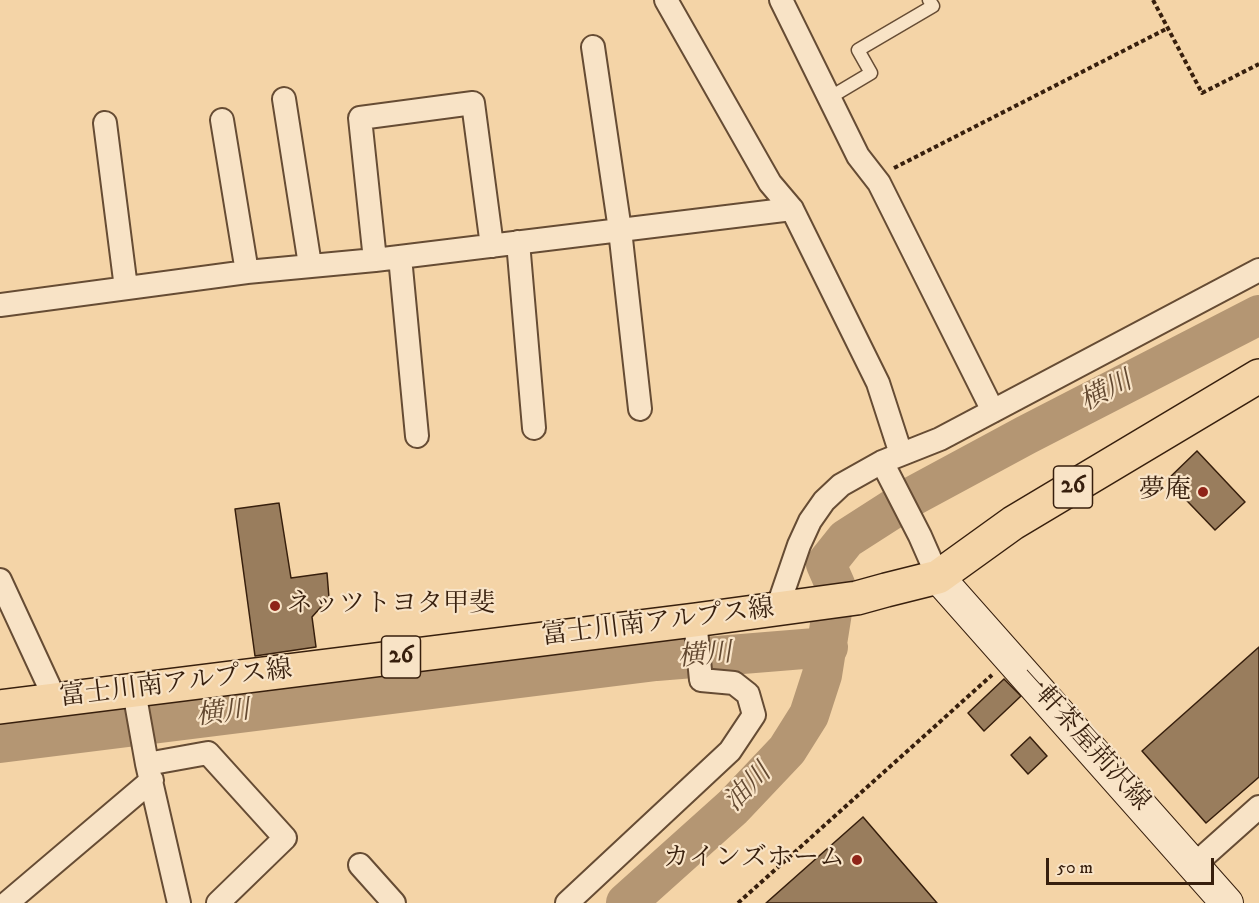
<!DOCTYPE html>
<meta charset="utf-8">
<style>
body{margin:0}
#map{position:relative;width:1259px;height:903px;overflow:hidden;background:#f4d4a7;font-family:"IM FELL DW Pica",serif}
canvas{display:block}
.scale{position:absolute;left:1046px;top:858px;width:168px;height:27px;box-sizing:border-box;border:3px solid #371f0d;border-top:0;padding-left:8px;font-size:18px;line-height:21px;white-space:nowrap;color:#371f0d;-webkit-text-stroke:4px #f8e3c6;paint-order:stroke}
</style>
<div id="map">
<canvas width="1259" height="903"></canvas>
<div class="scale">50 m</div>
</div>
<script>
const c = document.querySelector('canvas').getContext('2d');
c.lineJoin = 'round';
const shape = rows => new Path2D(rows.map(r => 'M' + r).join(''));
function strokePath(path, color, width, dash) { c.strokeStyle = color; c.lineWidth = width; c.lineCap = dash ? 'butt' : 'round'; c.setLineDash(dash || []); c.stroke(path); }
function paint(path, color) { c.fillStyle = color; c.fill(path, 'evenodd'); }
function label(font, color, halo, rows, align = 'center') {
  c.font = font + ' "IM FELL DW Pica","Noto Serif JP",serif'; c.lineWidth = 4.5; c.setLineDash([]); c.textBaseline = 'middle'; c.strokeStyle = halo; c.fillStyle = color; for (const [text, x, y, turn = 0] of rows) {
    c.save(); c.translate(x, y); c.rotate((+turn || 0) * Math.PI / 180); c.textAlign = isNaN(turn) ? turn : align; if (halo) c.strokeText(text, 0, 0); c.fillText(text, 0, 0); c.restore();
  }
}
const river = shape([
 [0,743,656,661,828,647],
 [626,903,733,807,787,750,809,715,822,675,836,587,826,564,846,539,913,496,1026,435,1259,315]
]);
const building = shape([
 [1197,451,1245,502,1215,530,1167,480,1197,451],
 [279,503,291,578,327,573,329,598,312,617,316,647,255,656,235,509,279,503],
 [1259,647,1259,777,1206,823,1142,751,1259,647],
 [1004,679,1021,696,984,731,968,713,1004,679],
 [1030,737,1047,756,1028,774,1011,755,1030,737],
 [863,817,937,903,766,903,863,817]
]);
const path = shape([
 [1153,0,1202,93,1259,64],
 [894,168,1168,28],
 [738,903,992,675]
]);
const service = shape([
 [829,98,871,73,858,50,933,6,929,0]
]);
const minor = shape([
 [666,0,770,183,792,209,878,383,901,454],
 [781,0,858,156,879,183,993,411],
 [593,47,620,230,640,409],
 [284,99,310,265],
 [222,120,247,272],
 [105,123,126,288],
 [518,242,534,428],
 [400,257,417,436],
 [375,260,360,118,473,103,492,246],
 [0,305,247,272,375,260,792,209],
 [882,462,920,536,938,577],
 [0,580,56,701],
 [777,609,799,545,810,521,824,501,841,485,882,462,940,439,1259,270],
 [134,691,147,764,179,903],
 [147,764,208,753,285,838,218,903],
 [360,865,394,903],
 [1194,865,1259,807],
 [7,903,152,780],
 [567,903,730,751,754,715,748,694,734,683,701,680,695,620]
]);
const secondary = shape([
 [938,577,1227,903]
]);
const primary = shape([
 [0,707,695,620,857,598,886,590,938,577,1013,523,1259,376]
]);
const markers = [
 [1203,492,6,"#8f2418"],
 [275,606,6,"#8f2418"],
 [857,860,6,"#8f2418"]
];
const shields = [
 [1073,487,39],
 [401,657,39]
];
const shieldNames = [
 ["26",1073,487],
 ["26",401,657]
];
const poiNames = [
 ["夢庵",1191,492],
 ["ネッツトヨタ甲斐",287,606,"left"],
 ["カインズホーム",845,860]
];
const streetNames = [
 ["富士川南アルプス線",658,624,-7],
 ["富士川南アルプス線",176,685,-7],
 ["一軒茶屋荊沢線",1083,740,48]
];
const waterNames = [
 ["横川",1107,393,-27],
 ["横川",705,657,-5],
 ["横川",223,715,-7],
 ["油川",749,789,-46]
];
strokePath(river, '#b49673', 40);
paint(building, '#997d5d');
strokePath(building, '#371f0d', 1.5);
strokePath(service, '#664c34', 15);
strokePath(minor, '#664c34', 26);
strokePath(secondary, '#371f0d', 34);
strokePath(primary, '#371f0d', 36);
strokePath(path, '#371f0d', 4, [4.5, 3]);
strokePath(service, '#f8e3c6', 12);
strokePath(minor, '#f8e3c6', 22);
strokePath(secondary, '#f8e3c6', 32);
strokePath(primary, '#f4d4a7', 33);
for (const [x, y, r, color] of markers) { const dot = new Path2D(); dot.arc(x, y, r, 0, 2 * Math.PI); c.fillStyle = color; c.fill(dot); strokePath(dot, '#f8e3c6', 2); }
for (const [x, y, w] of shields) { const box = new Path2D(); box.roundRect(x - w / 2, y - 21, w, 42, 4.5); c.fillStyle = '#f8e3c6'; c.fill(box); strokePath(box, '#371f0d', 1.5); }
label('bold 24px', '#371f0d', null, shieldNames);
label('26px', '#371f0d', '#f8e3c6', poiNames, 'right');
label('26px', '#371f0d', '#f8e3c6', streetNames);
label('italic 27px', '#634931', '#f8e3c6', waterNames);
</script>
